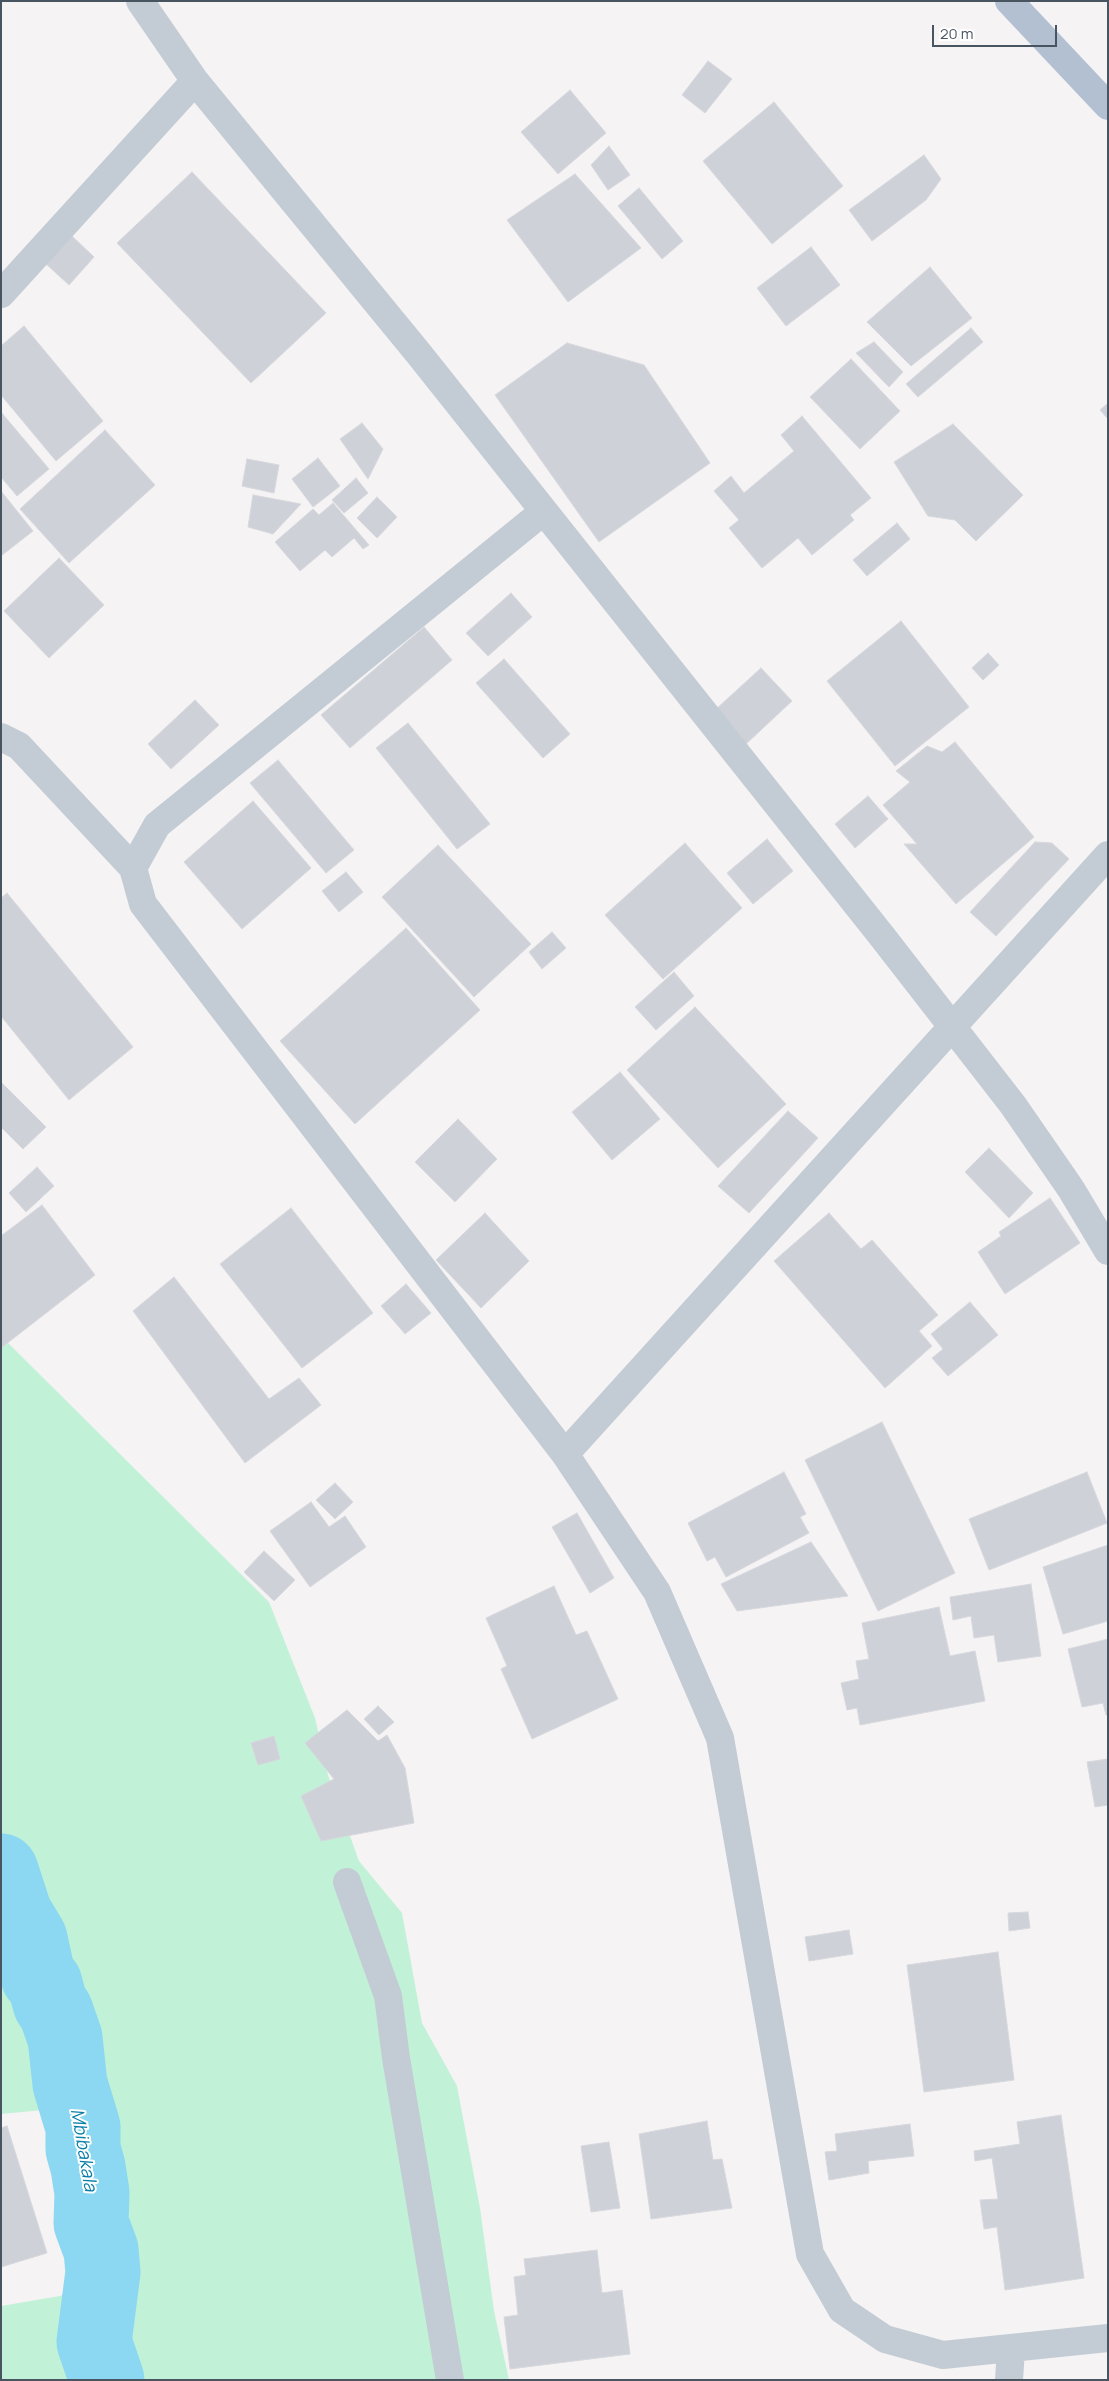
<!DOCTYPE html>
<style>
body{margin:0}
#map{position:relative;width:1109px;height:2381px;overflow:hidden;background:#f5f3f3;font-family:Manrope,sans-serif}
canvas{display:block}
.frame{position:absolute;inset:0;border:2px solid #495461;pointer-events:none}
.scale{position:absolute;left:932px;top:25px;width:125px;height:22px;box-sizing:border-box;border:2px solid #495461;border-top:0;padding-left:6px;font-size:15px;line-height:18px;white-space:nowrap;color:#495461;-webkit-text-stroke:4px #fff;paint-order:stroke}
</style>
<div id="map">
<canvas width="1109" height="2381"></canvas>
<div class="frame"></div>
<div class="scale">20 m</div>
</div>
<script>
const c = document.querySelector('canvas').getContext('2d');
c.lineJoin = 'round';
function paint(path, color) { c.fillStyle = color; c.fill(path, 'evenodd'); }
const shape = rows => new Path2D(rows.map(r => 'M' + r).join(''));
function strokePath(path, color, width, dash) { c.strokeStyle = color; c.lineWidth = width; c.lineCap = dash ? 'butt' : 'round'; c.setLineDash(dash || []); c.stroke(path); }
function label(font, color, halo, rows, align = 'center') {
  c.font = font + ' Manrope,sans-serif'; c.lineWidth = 4; c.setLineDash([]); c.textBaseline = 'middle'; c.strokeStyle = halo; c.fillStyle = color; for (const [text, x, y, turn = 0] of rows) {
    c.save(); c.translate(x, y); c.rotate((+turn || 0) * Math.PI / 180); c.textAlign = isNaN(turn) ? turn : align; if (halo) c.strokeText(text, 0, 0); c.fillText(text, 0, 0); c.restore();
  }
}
const green = shape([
 [1,1336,269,1602,315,1718,328,1775,359,1861,402,1913,422,2023,457,2086,480,2208,494,2311,509,2380,1,2380,1,2306,60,2296,129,2262,96,2155,64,2108,1,2114]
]);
const river = shape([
 [1,1871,15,1914,30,1939,38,1976,45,1984,50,2003,56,2012,65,2038,70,2084,83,2127,83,2149,88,2167,92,2193,91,2223,101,2250,103,2272,94,2342,107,2380]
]);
const building = shape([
 [708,61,732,79,705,113,682,95,708,61],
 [570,90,606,133,558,174,521,132,570,90],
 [774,102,843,186,772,244,703,161,774,102],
 [609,146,630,175,608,190,591,165,609,146],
 [924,155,941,179,926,200,872,241,849,210,924,155],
 [192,172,326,313,251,383,117,243,192,172],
 [575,174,641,248,568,302,507,220,575,174],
 [639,188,683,241,662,259,618,206,639,188],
 [71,235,94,257,69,285,45,263,71,235],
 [811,247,840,285,786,326,757,288,811,247],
 [930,267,972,318,911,366,867,322,930,267],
 [24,326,103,421,56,461,1,395,1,346,24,326],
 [971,328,983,342,918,397,906,384,971,328],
 [874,342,903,372,889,387,856,353,874,342],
 [567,343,644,365,710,463,599,542,495,395,567,343],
 [851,359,900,411,860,449,810,397,851,359],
 [1108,403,1108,419,1100,410,1108,403],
 [1,412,49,469,17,496,1,477,1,412],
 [802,416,871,498,850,515,854,520,812,555,798,538,762,568,729,528,739,520,714,491,731,476,744,493,794,451,781,435,802,416],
 [362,423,383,449,368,479,340,439,362,423],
 [953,424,1023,495,976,541,955,520,928,516,894,462,953,424],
 [105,430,155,485,69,563,20,509,105,430],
 [318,458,340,486,313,507,292,479,318,458],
 [247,459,279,465,274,493,242,486,247,459],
 [356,478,368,493,344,513,332,500,356,478],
 [1,491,33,531,1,556,1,491],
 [253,495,301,504,273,534,248,527,253,495],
 [377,497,397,517,377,538,357,518,377,497],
 [333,503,369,545,363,549,354,538,332,557,325,550,300,571,275,542,313,509,319,515,333,503],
 [897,523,910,539,867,576,853,560,897,523],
 [59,558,104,605,49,658,4,611,59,558],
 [511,593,532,617,488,656,466,633,511,593],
 [901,621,969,707,895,766,827,681,901,621],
 [424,627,452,660,350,748,321,715,424,627],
 [988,653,999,665,983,680,972,668,988,653],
 [504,659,570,734,543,758,476,683,504,659],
 [761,668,792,701,746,744,714,711,761,668],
 [195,700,219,725,171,769,148,744,195,700],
 [408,723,490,824,457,849,376,748,408,723],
 [955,742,1034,837,956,904,904,844,917,844,883,805,910,782,896,771,927,746,942,752,955,742],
 [278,760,354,850,326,873,250,783,278,760],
 [868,796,888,819,855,848,835,824,868,796],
 [253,801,311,868,242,929,184,862,253,801],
 [767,839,793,871,753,904,727,873,767,839],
 [1035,842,1052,843,1069,859,996,936,970,912,1035,842],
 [685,843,742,908,663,979,605,915,685,843],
 [438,845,531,944,474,997,382,897,438,845],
 [346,872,363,892,339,912,322,891,346,872],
 [7,893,133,1047,69,1100,1,1016,1,898,7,893],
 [406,928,480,1010,355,1124,280,1041,406,928],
 [552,932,566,948,542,969,529,952,552,932],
 [674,972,694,996,656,1030,635,1007,674,972],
 [695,1007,786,1104,718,1168,627,1070,695,1007],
 [620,1072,660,1119,612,1160,572,1112,620,1072],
 [1,1082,46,1127,23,1149,1,1127,1,1082],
 [788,1111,818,1138,749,1213,718,1186,788,1111],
 [458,1119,497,1159,455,1202,415,1162,458,1119],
 [989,1148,1033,1193,1009,1218,965,1172,989,1148],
 [37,1167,54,1186,26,1212,9,1193,37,1167],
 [1050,1198,1080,1243,1005,1294,978,1252,1001,1236,999,1232,1050,1198],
 [42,1205,95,1275,1,1348,1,1236,42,1205],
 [291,1208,373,1313,302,1368,220,1264,291,1208],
 [485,1213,529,1261,481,1308,436,1260,485,1213],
 [829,1213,861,1249,872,1240,938,1315,919,1331,932,1346,885,1388,774,1261,829,1213],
 [174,1277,269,1399,299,1378,321,1405,245,1463,133,1311,174,1277],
 [406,1284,431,1313,405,1334,381,1306,406,1284],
 [970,1302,998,1335,948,1376,932,1358,943,1349,931,1334,970,1302],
 [882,1422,955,1573,878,1611,805,1460,882,1422],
 [784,1472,806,1514,800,1517,809,1533,726,1577,715,1557,707,1561,688,1523,784,1472],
 [1087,1472,1107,1523,989,1570,969,1519,1087,1472],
 [335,1483,353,1502,335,1519,316,1500,335,1483],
 [311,1502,329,1527,345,1516,366,1547,310,1587,270,1531,311,1502],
 [577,1513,614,1578,590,1593,552,1527,577,1513],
 [811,1542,848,1596,737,1611,721,1584,811,1542],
 [1108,1545,1108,1621,1063,1634,1043,1567,1108,1545],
 [264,1551,295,1580,274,1601,244,1572,264,1551],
 [1031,1584,1041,1656,998,1662,994,1635,974,1638,971,1616,953,1620,950,1597,1031,1584],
 [554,1586,576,1635,587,1631,618,1699,532,1739,501,1669,507,1666,486,1618,554,1586],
 [939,1607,950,1656,975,1651,985,1701,860,1725,857,1708,847,1710,841,1683,859,1679,856,1661,869,1659,862,1623,939,1607],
 [1108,1639,1108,1715,1106,1715,1103,1703,1082,1707,1068,1649,1108,1639],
 [378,1706,394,1722,379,1735,364,1719,378,1706],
 [347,1710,378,1741,387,1735,405,1768,414,1823,321,1841,301,1796,334,1779,305,1743,347,1710],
 [274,1736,280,1759,258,1765,251,1743,274,1736],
 [1108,1759,1108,1805,1095,1807,1087,1762,1108,1759],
 [1028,1912,1030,1928,1009,1931,1008,1913,1028,1912],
 [849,1930,853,1954,809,1961,805,1937,849,1930],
 [998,1952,1014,2080,924,2092,907,1965,998,1952],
 [1061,2115,1084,2278,1005,2290,997,2227,984,2229,980,2200,998,2199,992,2158,975,2161,974,2151,1020,2144,1017,2122,1061,2115],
 [707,2121,713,2160,722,2159,732,2208,651,2219,639,2134,707,2121],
 [910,2124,914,2156,868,2161,869,2173,829,2180,825,2152,837,2151,835,2134,910,2124],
 [7,2126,47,2253,1,2267,1,2128,7,2126],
 [609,2142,620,2208,591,2212,581,2146,609,2142],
 [597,2250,602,2293,622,2290,630,2354,510,2369,504,2317,518,2315,514,2277,526,2275,524,2259,597,2250]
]);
const minor = shape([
 [140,1,195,81,419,354,881,935,1013,1105,1071,1189,1108,1251],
 [1,294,195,81],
 [544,511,157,825,133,868,143,904,565,1454,657,1592,720,1738,810,2254,842,2310,885,2339,943,2355,1108,2338],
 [1,737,19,746,133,868],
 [565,1454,1108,855],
 [347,1882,388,1996,396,2058,450,2380],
 [1009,2380,1011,2349]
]);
const major = shape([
 [1009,1,1108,106]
]);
const waterNames = [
 ["Mbibakala",83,2150,80]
];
paint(green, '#c1f2d7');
strokePath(river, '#8cd7f1', 75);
paint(building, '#ced1d7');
strokePath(building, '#d6d8de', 1);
strokePath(minor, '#c3ccd4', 28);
strokePath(major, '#b2c0d2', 28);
label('italic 18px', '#077da7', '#fff', waterNames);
</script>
